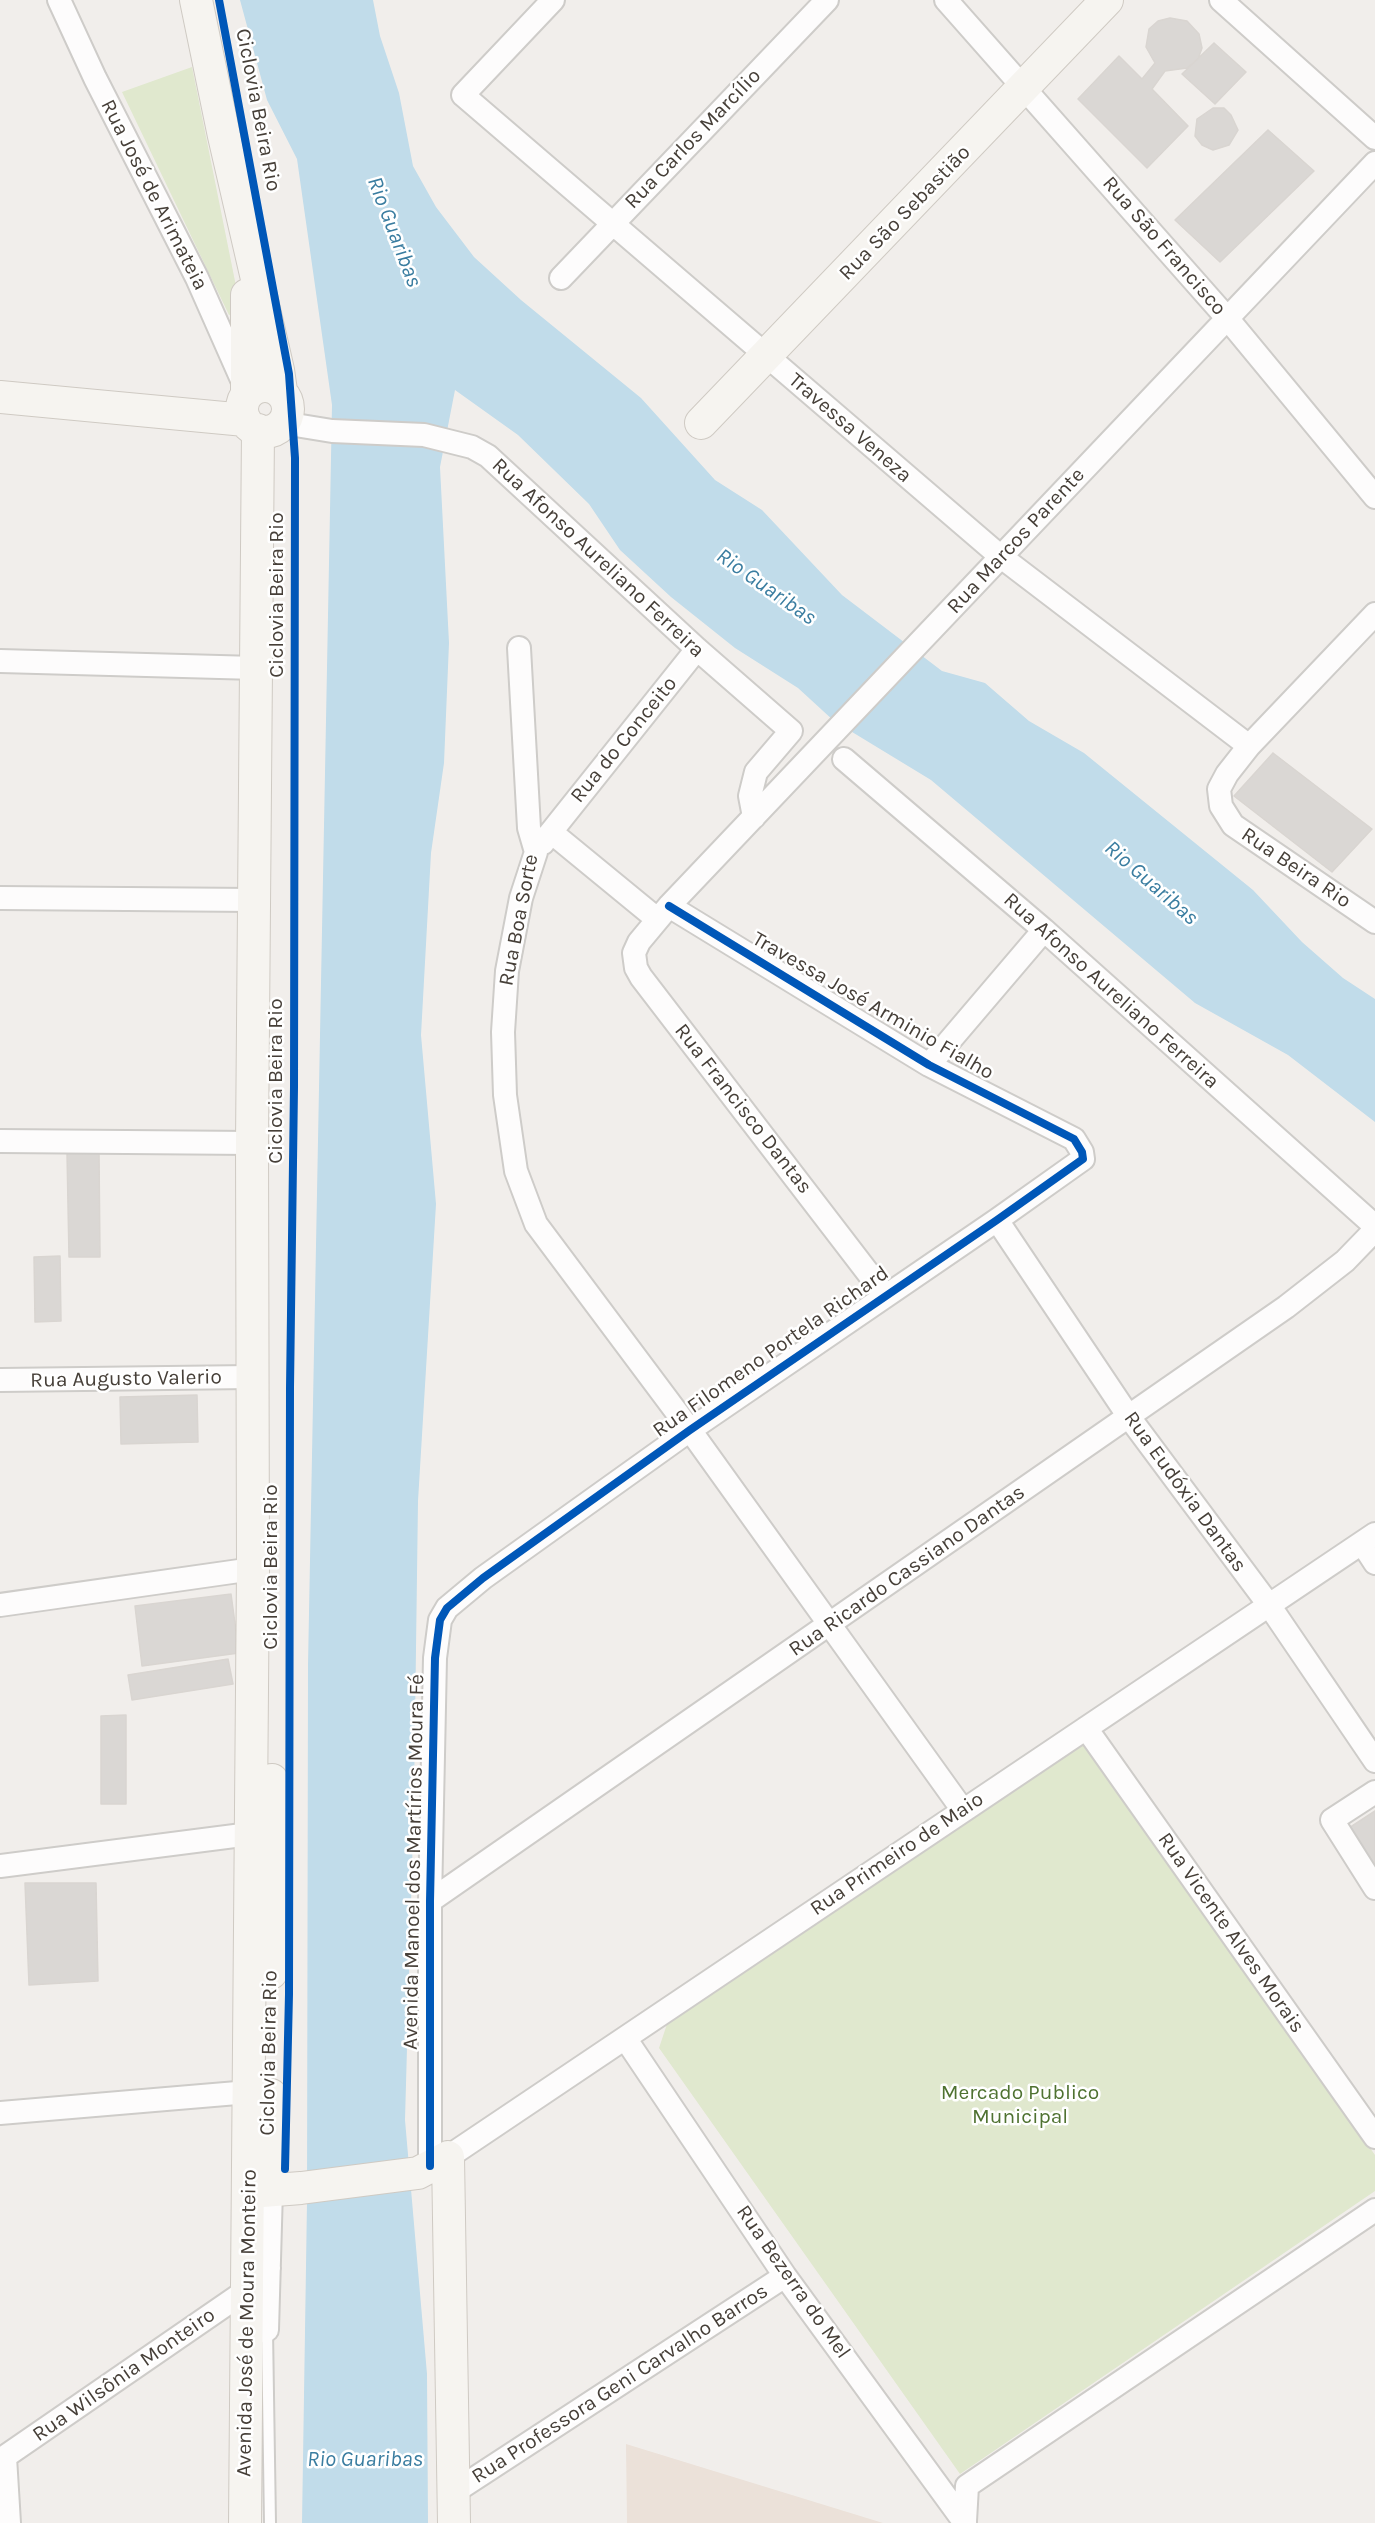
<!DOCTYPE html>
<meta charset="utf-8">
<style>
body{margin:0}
canvas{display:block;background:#f1eeeb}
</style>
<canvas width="1375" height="2523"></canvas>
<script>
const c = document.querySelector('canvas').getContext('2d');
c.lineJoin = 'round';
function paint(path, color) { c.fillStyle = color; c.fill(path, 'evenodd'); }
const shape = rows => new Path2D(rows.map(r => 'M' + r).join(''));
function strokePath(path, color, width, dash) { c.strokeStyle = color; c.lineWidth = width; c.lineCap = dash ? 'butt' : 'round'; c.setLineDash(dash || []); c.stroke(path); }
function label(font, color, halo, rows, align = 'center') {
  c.font = font + ' Karla,sans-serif'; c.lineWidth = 5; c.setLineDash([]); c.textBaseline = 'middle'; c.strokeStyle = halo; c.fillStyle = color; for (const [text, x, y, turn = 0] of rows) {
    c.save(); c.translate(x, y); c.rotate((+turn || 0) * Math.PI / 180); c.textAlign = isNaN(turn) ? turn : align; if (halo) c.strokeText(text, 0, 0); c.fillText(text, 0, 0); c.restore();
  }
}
const commercial = shape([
 [626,2444,883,2523,627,2523]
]);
const green = shape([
 [192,67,240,306,237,313,229,315,122,92],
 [1084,1742,1375,2155,1375,2191,960,2474,659,2048,667,2024]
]);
const water = shape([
 [240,0,373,0,380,36,399,93,413,166,436,207,474,257,521,300,641,398,715,480,762,510,842,595,942,671,985,683,1029,721,1084,753,1253,890,1302,942,1343,978,1375,999,1375,1122,1288,1055,1195,1003,931,780,834,721,798,688,735,648,671,597,620,550,589,504,518,435,455,390,440,467,449,643,444,763,431,853,421,1035,436,1204,418,1501,414,1796,405,2120,427,2374,428,2523,302,2523,307,2202,308,1665,332,405,297,159,267,100]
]);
const building = shape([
 [1170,18,1187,21,1199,34,1202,48,1198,59,1187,68,1165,71,1152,89,1188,126,1147,168,1078,99,1119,56,1142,79,1155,63,1146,47,1149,29,1158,21,1170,18],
 [1214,43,1246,72,1215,104,1182,74,1214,43],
 [1213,108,1224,108,1231,115,1238,130,1229,145,1213,150,1202,145,1195,136,1197,119,1213,108],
 [1268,130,1314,171,1220,262,1175,220,1268,130],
 [1273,753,1372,829,1332,872,1234,796,1273,753],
 [99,1152,100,1257,69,1257,67,1153,99,1152],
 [60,1256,61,1321,35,1322,34,1257,60,1256],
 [197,1395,198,1442,121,1444,120,1397,197,1395],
 [231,1594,239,1653,142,1666,135,1606,231,1594],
 [228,1659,233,1684,132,1700,128,1675,228,1659],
 [126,1715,126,1804,101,1804,101,1716,126,1715],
 [1375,1811,1375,1865,1349,1828,1375,1811],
 [25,1883,96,1883,98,1981,29,1985,25,1883]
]);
const lane = shape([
 [267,2330,270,2523]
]);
const street = shape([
 [59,0,95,78,197,278,243,382],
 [553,0,463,95,1000,556,1249,746],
 [946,0,1227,318,1375,497],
 [1221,0,1375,138],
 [561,278,827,0],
 [283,423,332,431,424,435,472,447,488,456,697,649,791,731,756,772,750,796,754,817],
 [1375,614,1249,746,1227,774,1219,789,1221,806,1233,825,1375,922],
 [519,648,529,828,536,852,521,898,507,971,503,1032,505,1095,516,1171,536,1224,690,1430,962,1809],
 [0,661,256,668],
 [844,759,1044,930,1375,1226],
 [551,832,697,649],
 [543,843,551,832,657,919],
 [0,898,254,900],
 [929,1065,1044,930],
 [0,1141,252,1143],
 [997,1220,1129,1417,1269,1605,1375,1761],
 [885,1295,641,977,636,968,634,953,639,942,669,906,1375,163],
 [0,1380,251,1377],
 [1362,1543,1375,1563],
 [0,1605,253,1569],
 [1086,1728,1375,2137],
 [1375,1792,1332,1820,1375,1888],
 [0,1866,250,1834],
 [430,1901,1286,1307,1345,1261,1375,1230],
 [625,2038,785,2276,965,2523],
 [0,2113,249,2092],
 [448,2157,1375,1534],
 [430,2166,430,1901,435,1658,440,1620,447,1608,483,1578,690,1430,997,1220,1083,1159,1082,1152,1074,1139,929,1065,669,906],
 [247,2333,267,2330,271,2190],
 [5,2457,9,2523],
 [0,2460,247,2290,269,2268],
 [454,2492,785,2276],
 [965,2521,967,2486,1375,2210]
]);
const secondary = shape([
 [196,0,224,136,278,370,281,391],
 [247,295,247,392],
 '242 409a23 23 0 1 1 46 0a23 23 0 1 1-46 0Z',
 [0,397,245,420],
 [701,423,1107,0],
 [271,1973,272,1780],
 [271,2190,271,2095],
 [249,2192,301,2188,418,2173,448,2157,454,2523],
 [245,2523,253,1569,252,1143,258,430]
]);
const cycleway = shape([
 [219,0,289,374,295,458,294,1087,290,1388,289,1994,285,2169],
 [430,2166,430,1901,435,1658,440,1620,447,1608,483,1578,690,1430,997,1220,1083,1159,1082,1152,1074,1139,929,1065,669,906]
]);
const streetNames = [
 ["Ciclovia Beira Rio",258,110,79],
 ["Rua Carlos Marcílio",693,139,-46],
 ["Rua José de Arimateia",154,195,63],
 ["Rua São Sebastião",905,213,-46],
 ["Rua São Francisco",1164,246,49],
 ["Travessa Veneza",850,428,41],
 ["Rua Marcos Parente",1016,541,-47],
 ["Rua Afonso Aureliano Ferreira",598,558,43],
 ["Ciclovia Beira Rio",277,595,-90],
 ["Rua do Conceito",624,740,-51],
 ["Rua Beira Rio",1296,868,34],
 ["Rua Boa Sorte",519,920,-79],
 ["Rua Afonso Aureliano Ferreira",1111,991,42],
 ["Travessa José Arminio Fialho",873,1006,30],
 ["Ciclovia Beira Rio",276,1081,-90],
 ["Rua Francisco Dantas",743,1109,52],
 ["Rua Filomeno Portela Richard",771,1352,-35],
 ["Rua Augusto Valerio",126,1379,-1],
 ["Rua Eudóxia Dantas",1185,1492,54],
 ["Ciclovia Beira Rio",271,1567,-90],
 ["Rua Ricardo Cassiano Dantas",907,1571,-35],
 ["Rua Primeiro de Maio",897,1854,-34],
 ["Avenida Manoel dos Martírios Moura Fé",414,1862,-89],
 ["Rua Vicente Alves Morais",1231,1933,55],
 ["Ciclovia Beira Rio",269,2053,-89],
 ["Rua Bezerra do Mel",793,2282,55],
 ["Avenida José de Moura Monteiro",247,2323,-89],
 ["Rua Wilsônia Monteiro",124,2375,-35],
 ["Rua Professora Geni Carvalho Barros",620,2384,-33]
];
const parkNames = [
 ["Mercado Publico",1020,2093],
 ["Municipal",1020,2117]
];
const waterNames = [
 ["Rio Guaribas",394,232,69],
 ["Rio Guaribas",766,587,35],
 ["Rio Guaribas",1151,883,41],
 ["Rio Guaribas",365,2460]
];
paint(commercial, '#ebe1d9');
paint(green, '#e0e8ce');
paint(water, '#c1dcea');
paint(building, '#dad7d4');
strokePath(building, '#d9d5d1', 1.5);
strokePath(lane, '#ceccc9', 14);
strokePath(street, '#ceccc9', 26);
strokePath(secondary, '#cfcac3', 34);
strokePath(lane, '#fdfcfc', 10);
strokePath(street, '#fdfcfc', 22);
strokePath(secondary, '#f6f4f0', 32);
strokePath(cycleway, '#0057b8', 8);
label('21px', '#463f38', '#fff', streetNames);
label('21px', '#4f7231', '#fff', parkNames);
label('italic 22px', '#3a7da0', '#fff', waterNames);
</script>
